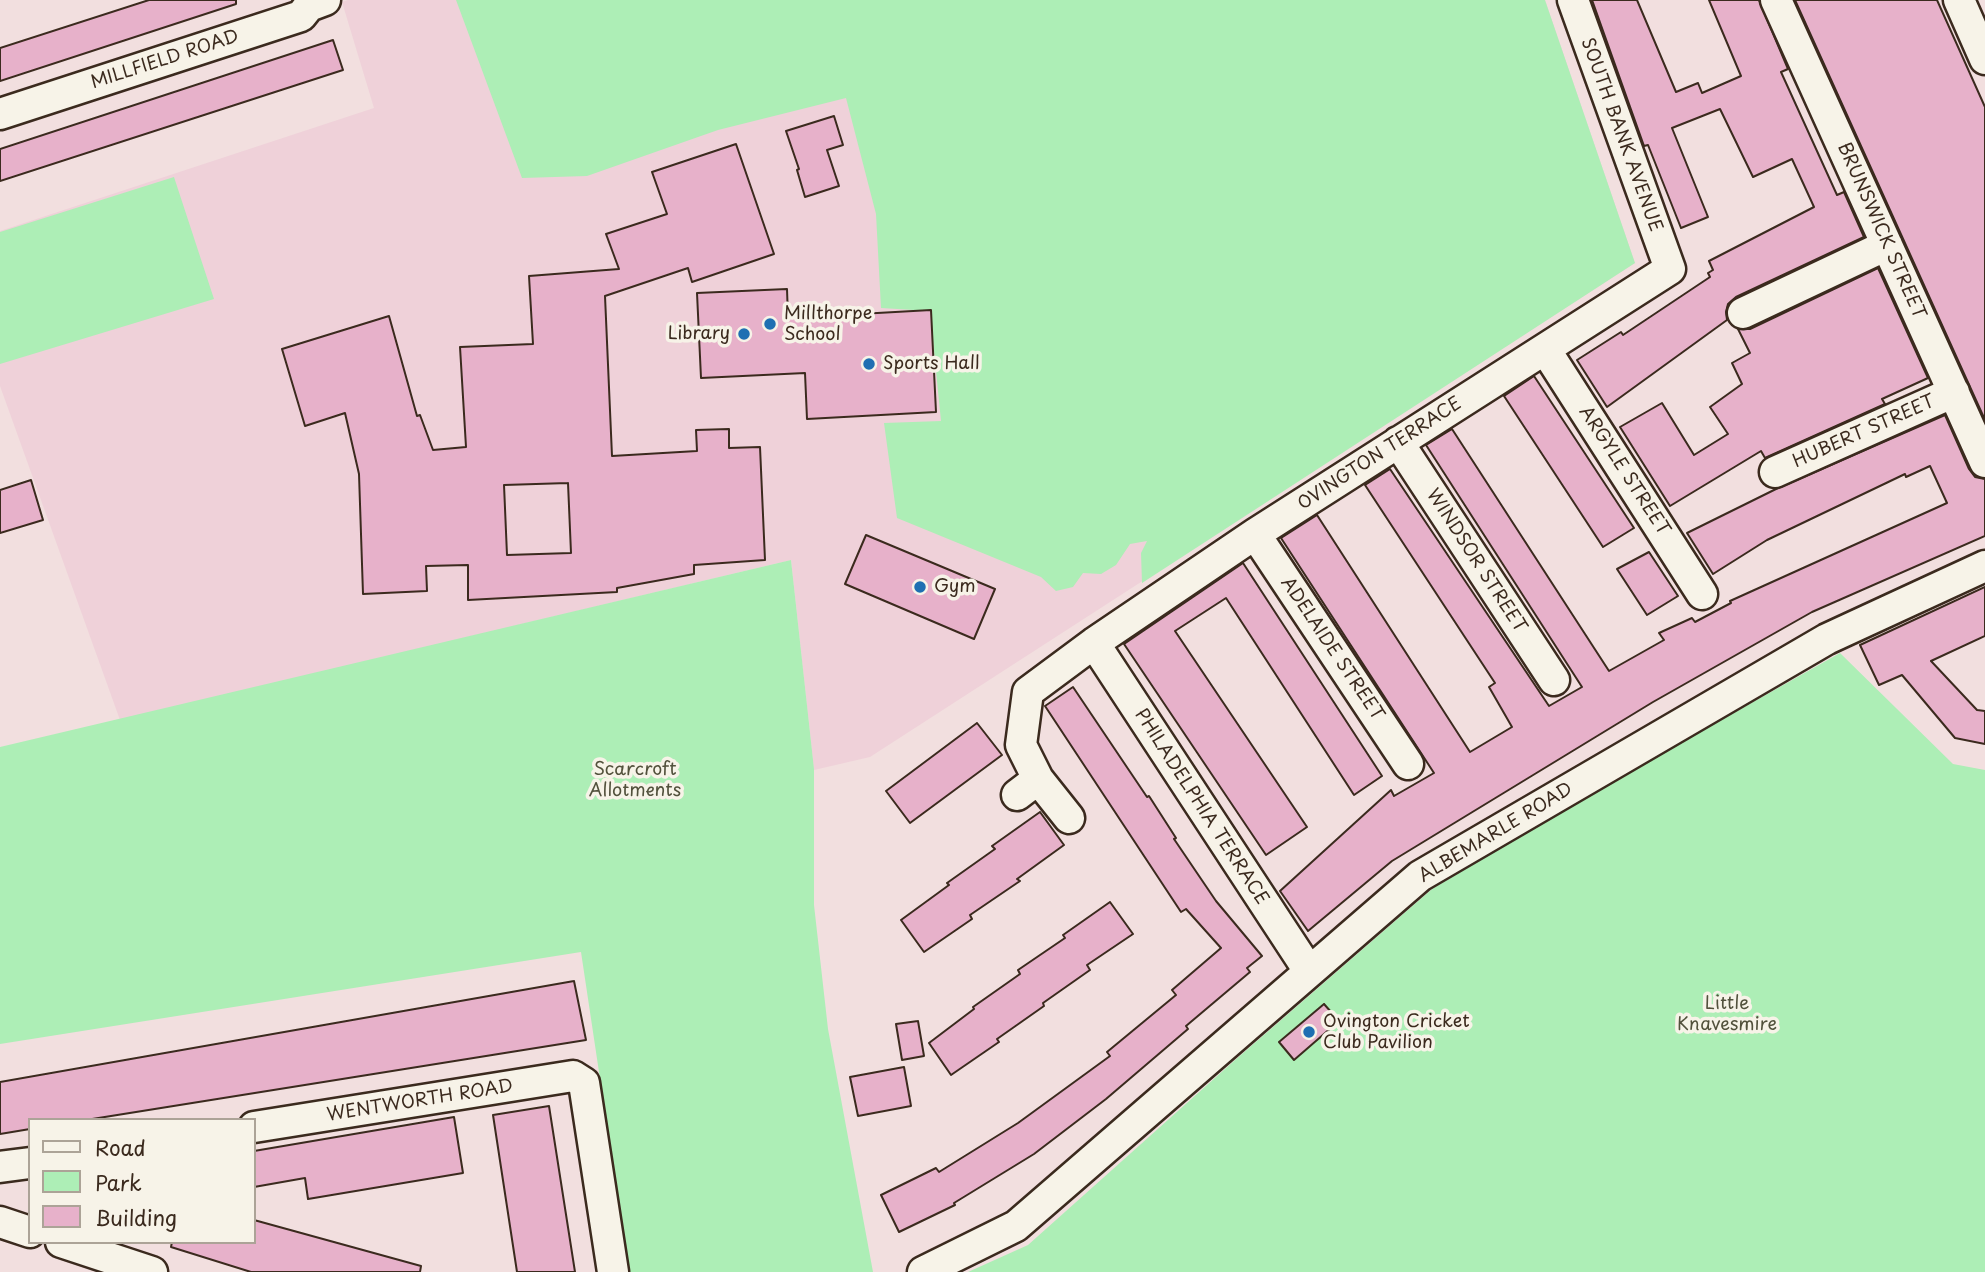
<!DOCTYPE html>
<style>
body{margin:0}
#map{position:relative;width:1985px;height:1272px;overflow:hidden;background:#f2dfdf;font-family:"Playpen Sans",sans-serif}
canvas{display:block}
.legend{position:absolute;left:28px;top:1118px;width:228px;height:126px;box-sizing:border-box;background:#f7f3e8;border:2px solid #aca397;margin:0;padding:9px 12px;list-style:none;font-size:21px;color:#3b2a1e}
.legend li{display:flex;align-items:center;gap:14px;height:35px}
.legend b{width:35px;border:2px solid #aca397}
</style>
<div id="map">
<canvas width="1985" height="1272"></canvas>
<ul class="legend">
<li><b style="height:9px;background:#f7f3e8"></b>Road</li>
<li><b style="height:19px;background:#adeeb6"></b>Park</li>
<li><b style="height:19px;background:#e7b1ca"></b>Building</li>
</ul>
</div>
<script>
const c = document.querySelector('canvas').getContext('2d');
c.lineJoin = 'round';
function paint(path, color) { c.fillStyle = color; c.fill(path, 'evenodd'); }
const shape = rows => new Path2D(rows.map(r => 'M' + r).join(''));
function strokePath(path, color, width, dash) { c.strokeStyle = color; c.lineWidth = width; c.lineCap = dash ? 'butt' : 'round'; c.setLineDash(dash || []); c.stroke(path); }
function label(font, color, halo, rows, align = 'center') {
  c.font = font + ' "Playpen Sans",sans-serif'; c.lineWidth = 7; c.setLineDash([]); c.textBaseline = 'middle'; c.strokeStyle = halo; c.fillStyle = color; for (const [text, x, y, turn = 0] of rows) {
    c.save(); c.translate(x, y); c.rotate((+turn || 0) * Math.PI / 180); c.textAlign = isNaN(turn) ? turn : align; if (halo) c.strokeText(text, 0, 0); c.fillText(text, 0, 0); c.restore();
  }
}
const built = shape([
 [348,0,1545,0,1635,263,870,757,814,770,791,560,120,720,0,386,0,231,374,108,342,2]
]);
const green = shape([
 [456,0,1545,0,1635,263,1142,583,1141,553,1147,541,1130,544,1116,565,1101,574,1083,573,1073,587,1056,591,1041,577,897,518,884,423,941,421,930,311,881,308,876,214,846,98,718,130,587,176,522,178],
 [174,177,214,299,0,364,0,232],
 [791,560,814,769,814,905,828,1029,873,1272,629,1272,581,952,0,1044,0,747],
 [1840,653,1953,764,1985,770,1985,1272,968,1272,1028,1245,1235,1060,1432,889,1622,776]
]);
const building = shape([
 [149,0,236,0,236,4,0,81,0,48,149,0],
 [1592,0,1637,0,1676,92,1698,83,1702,93,1741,76,1709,0,1759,0,1788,69,1781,72,1837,195,1844,192,1864,237,1736,297,1728,304,1726,312,1727,320,1607,407,1577,360,1621,332,1623,335,1710,277,1708,273,1713,270,1709,261,1814,207,1792,159,1753,177,1720,109,1672,128,1708,217,1681,228,1648,145,1644,146,1592,0],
 [1795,0,1937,0,1985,107,1985,420,1795,0],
 [333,40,343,70,0,181,0,149,333,40],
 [834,116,843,145,827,150,839,186,805,197,797,170,799,169,786,131,834,116],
 [736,144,774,254,692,282,688,268,605,296,612,456,697,451,696,430,729,429,729,448,760,447,765,560,694,565,694,574,617,588,617,592,468,600,468,565,426,566,427,591,363,594,359,474,345,413,305,426,282,349,389,316,417,416,420,415,433,450,466,447,460,347,533,344,529,276,619,269,606,234,667,214,652,172,736,144],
 [568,483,571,553,507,555,504,485,568,483],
 [1878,268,1928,378,1882,399,1885,404,1765,458,1761,451,1670,506,1620,427,1662,403,1694,455,1728,434,1710,407,1742,384,1732,363,1750,353,1738,329,1750,329,1878,268],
 [787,289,788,318,931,310,936,412,807,419,805,373,701,378,697,293,787,289],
 [1534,376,1634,528,1603,547,1504,396,1534,376],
 [1945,415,1969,469,1975,477,1985,479,1985,536,1812,612,1653,702,1392,861,1308,931,1280,891,1391,790,1394,796,1434,773,1281,538,1317,515,1470,752,1512,727,1489,687,1495,683,1365,485,1390,469,1549,706,1582,687,1426,445,1452,429,1609,671,1664,640,1659,633,1692,618,1695,622,1731,603,1730,601,1947,503,1930,466,1906,477,1905,474,1767,540,1713,574,1687,533,1776,489,1945,415],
 [31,480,43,520,0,533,0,490,31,480],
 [866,535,995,589,974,639,845,584,866,535],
 [1649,552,1678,596,1647,615,1617,569,1649,552],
 [1243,563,1382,776,1354,795,1226,598,1175,631,1307,827,1266,855,1124,644,1243,563],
 [1985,587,1985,636,1931,661,1977,710,1985,711,1985,744,1955,738,1902,675,1879,685,1860,645,1985,587],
 [1073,687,1147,797,1149,796,1176,838,1174,839,1216,901,1262,956,1247,968,1250,972,1186,1026,1188,1029,1106,1099,1034,1154,954,1203,955,1205,899,1232,881,1195,936,1168,939,1172,1018,1123,1110,1056,1107,1052,1176,995,1172,990,1221,948,1186,909,1181,912,1045,706,1073,687],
 [977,723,1002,755,910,823,886,791,977,723],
 [1040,812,1064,845,1017,879,1020,881,970,915,972,919,924,952,901,920,949,885,947,883,995,849,992,846,1040,812],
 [1110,902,1133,934,1087,965,1090,970,1043,1003,1044,1006,997,1039,999,1042,951,1075,929,1043,974,1009,973,1007,1020,974,1018,970,1065,938,1063,935,1110,902],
 [574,981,586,1040,86,1120,30,1120,30,1129,0,1134,0,1082,574,981],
 [1324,1004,1339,1021,1294,1060,1279,1042,1324,1004],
 [918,1021,924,1056,902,1060,896,1024,918,1021],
 [904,1067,911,1106,858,1116,850,1077,904,1067],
 [549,1106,575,1272,517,1272,493,1115,549,1106],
 [454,1117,463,1173,308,1199,305,1178,254,1187,254,1151,454,1117],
 [254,1220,421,1266,420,1272,251,1272,171,1247,172,1242,254,1242,254,1220]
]);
const minor = shape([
 [1776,0,1985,462],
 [1959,0,1985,59],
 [0,114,301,16,309,6,325,0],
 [1743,313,1887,245],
 [1545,349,1702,594],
 [1398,442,1554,680],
 [1775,472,1954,392],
 [1255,534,1408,764],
 [1094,643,1309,971],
 [1017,795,1038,779],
 [1069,818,1038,779,1021,745,1028,692,1094,643,1255,534,1670,269,1573,0],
 [254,1127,573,1076,584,1083,613,1272],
 [0,1167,30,1163],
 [0,1222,30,1232],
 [61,1242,152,1272],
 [923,1272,1016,1226,1420,876,1827,639,1985,566]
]);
const markers = [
 [770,324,7,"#1f6fb2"],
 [744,334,7,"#1f6fb2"],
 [869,364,7,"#1f6fb2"],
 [920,587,7,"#1f6fb2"],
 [1309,1032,7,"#1f6fb2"]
];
const streetNames = [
 ["MILLFIELD ROAD",165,60,-18],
 ["SOUTH BANK AVENUE",1621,135,70],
 ["BRUNSWICK STREET",1881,231,66],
 ["HUBERT STREET",1864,432,-24],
 ["OVINGTON TERRACE",1380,454,-33],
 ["ARGYLE STREET",1624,471,57],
 ["WINDSOR STREET",1476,561,57],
 ["ADELAIDE STREET",1332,649,56],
 ["PHILADELPHIA TERRACE",1201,807,57],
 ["ALBEMARLE ROAD",1496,833,-31],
 ["WENTWORTH ROAD",420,1101,-9]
];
const poiNames = [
 ["Millthorpe",784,314],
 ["School",784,335],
 ["Library",730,334,"right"],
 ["Sports Hall",883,364],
 ["Gym",934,587],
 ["Ovington Cricket",1323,1022],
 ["Club Pavilion",1323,1043]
];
const parkNames = [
 ["Scarcroft",635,770],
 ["Allotments",635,791],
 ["Little",1727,1004],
 ["Knavesmire",1727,1025]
];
paint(built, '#efd1d9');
paint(green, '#adeeb6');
paint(building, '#e7b1ca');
strokePath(building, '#3b2a1e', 2);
strokePath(minor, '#3b2a1e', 35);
strokePath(minor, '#f7f3e8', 30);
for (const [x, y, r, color] of markers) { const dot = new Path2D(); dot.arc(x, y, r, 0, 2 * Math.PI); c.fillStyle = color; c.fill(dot); strokePath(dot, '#f7f3e8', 2.5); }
label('18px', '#3b2a1e', '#f7f3e8', streetNames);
label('18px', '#3b2a1e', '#f7f3e8', poiNames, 'left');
label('18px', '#52513c', '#f7f3e8', parkNames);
</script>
